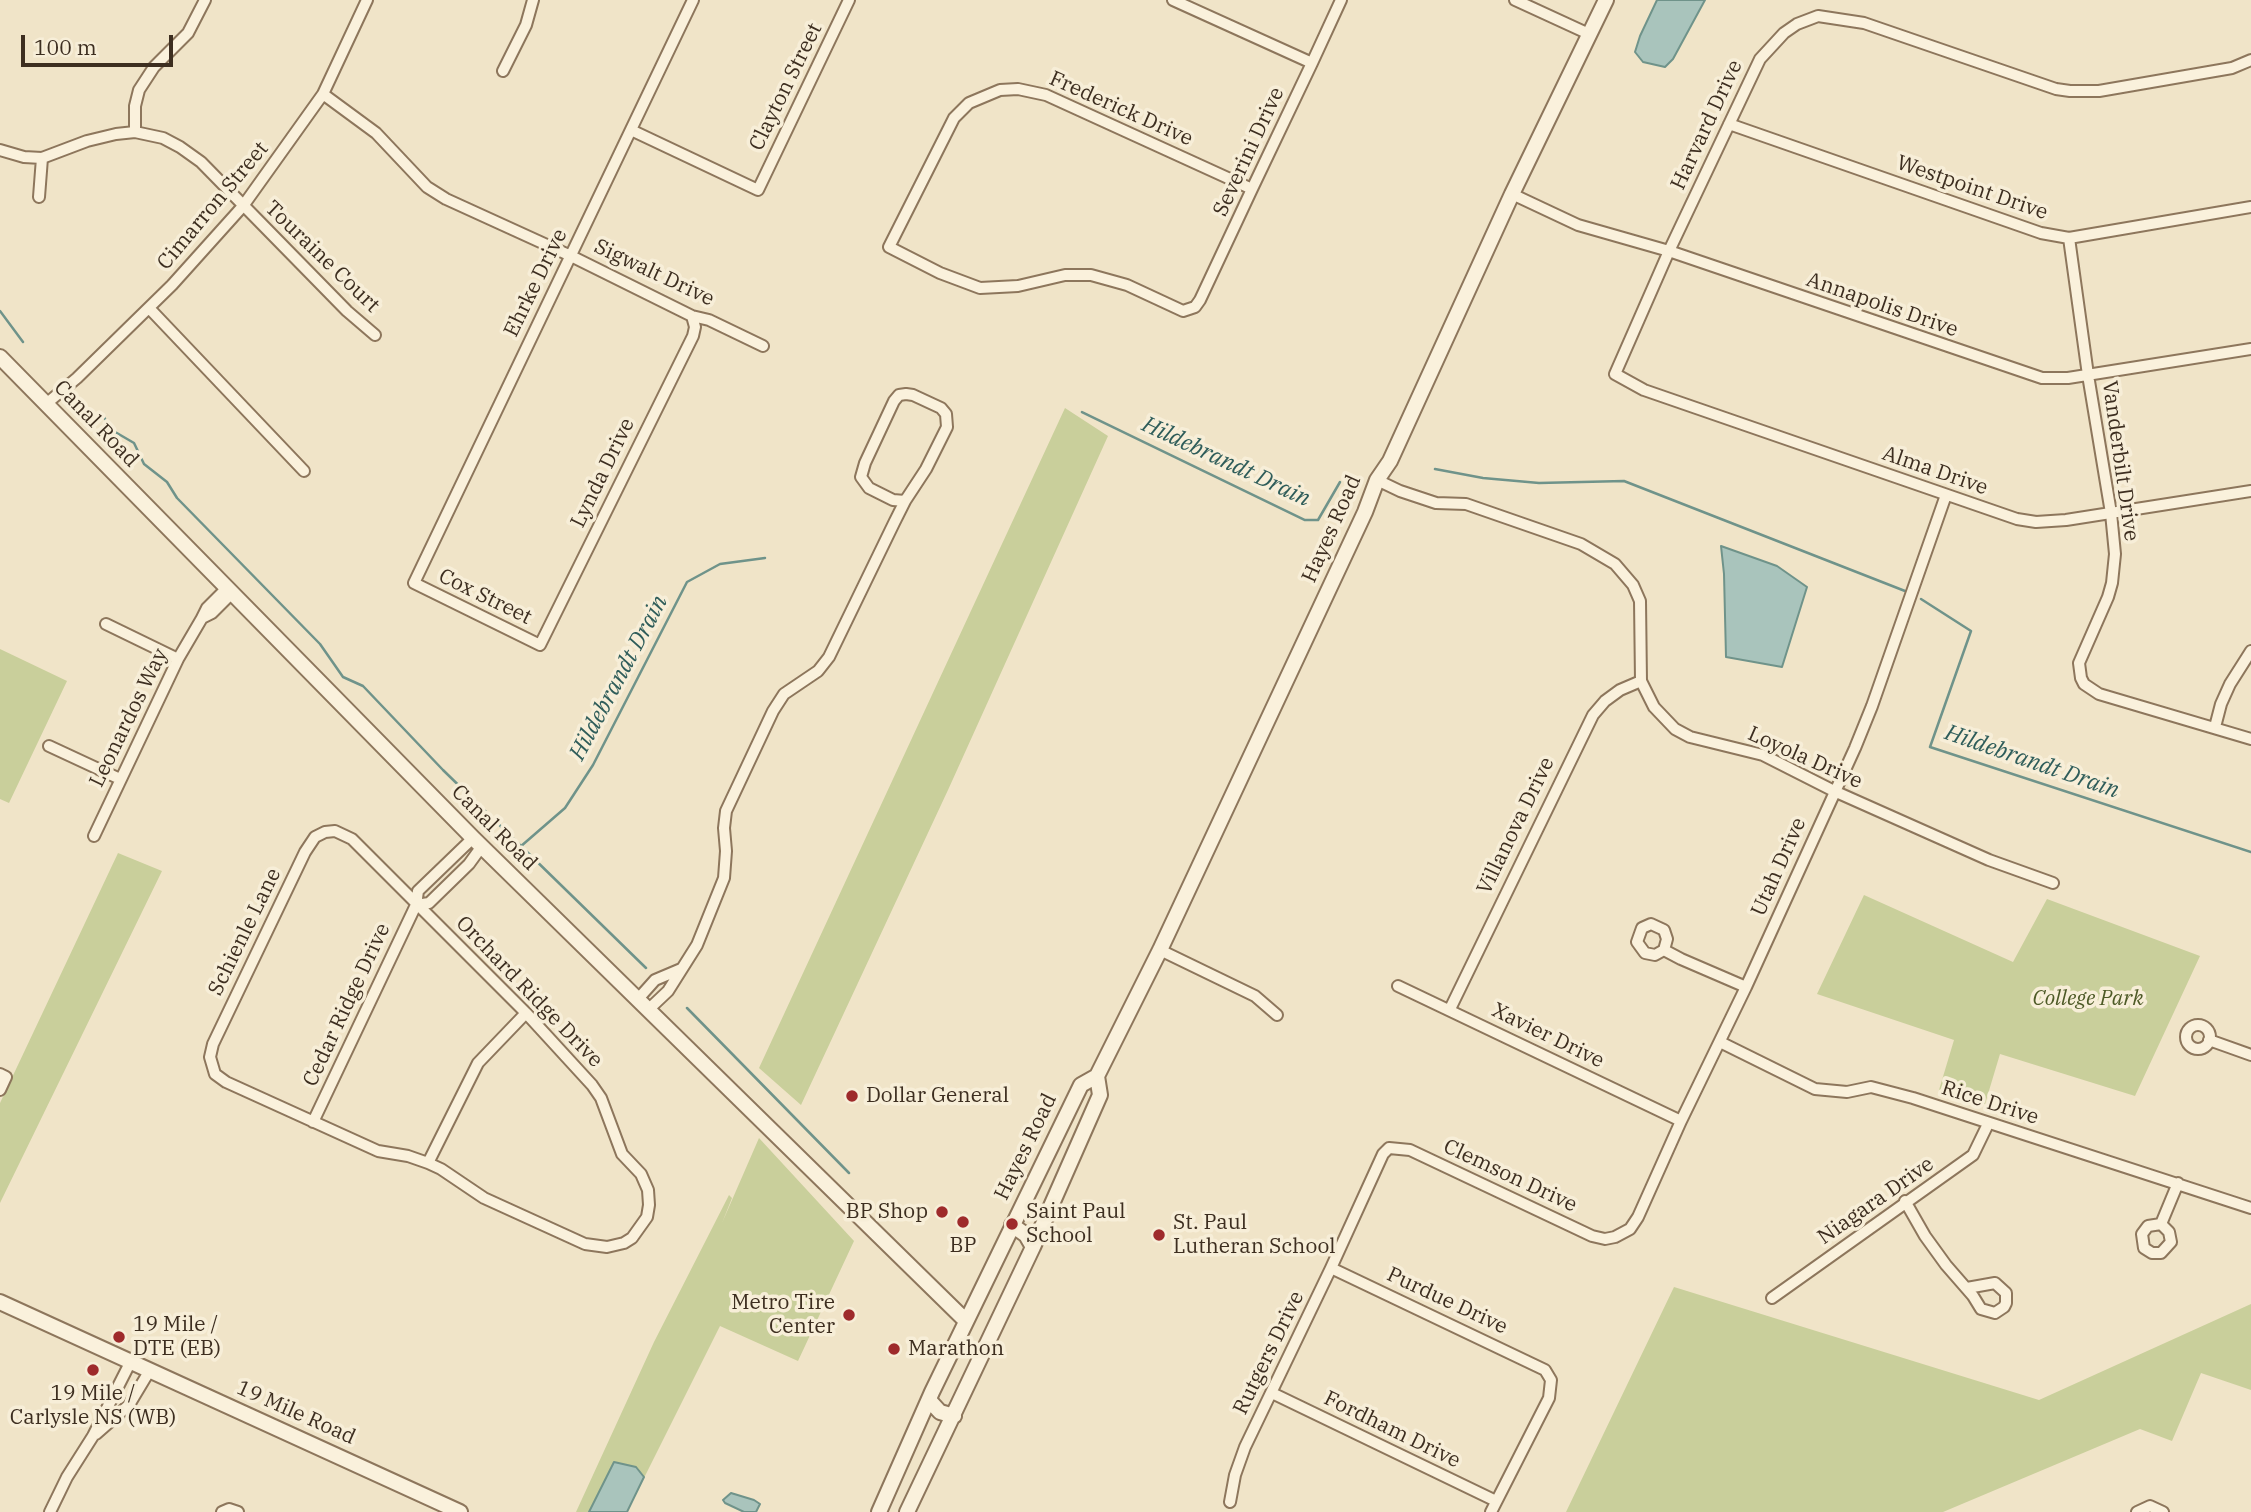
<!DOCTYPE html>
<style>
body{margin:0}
#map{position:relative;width:2251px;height:1512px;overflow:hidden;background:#f0e4c8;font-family:"IBM Plex Serif",serif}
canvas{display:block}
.scale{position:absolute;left:21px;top:35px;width:152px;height:32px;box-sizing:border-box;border:4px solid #3d2e20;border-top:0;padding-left:9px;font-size:21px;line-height:24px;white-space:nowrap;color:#3d2e20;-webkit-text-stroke:5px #f7eed8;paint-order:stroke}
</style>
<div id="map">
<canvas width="2251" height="1512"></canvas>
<div class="scale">100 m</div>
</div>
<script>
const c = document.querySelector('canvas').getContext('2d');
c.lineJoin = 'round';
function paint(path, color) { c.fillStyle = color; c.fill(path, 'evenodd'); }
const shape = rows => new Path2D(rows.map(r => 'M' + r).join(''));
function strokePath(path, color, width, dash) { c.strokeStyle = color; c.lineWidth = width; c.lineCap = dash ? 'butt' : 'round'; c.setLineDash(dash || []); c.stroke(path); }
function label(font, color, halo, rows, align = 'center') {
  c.font = font + ' "IBM Plex Serif",serif'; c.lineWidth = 7; c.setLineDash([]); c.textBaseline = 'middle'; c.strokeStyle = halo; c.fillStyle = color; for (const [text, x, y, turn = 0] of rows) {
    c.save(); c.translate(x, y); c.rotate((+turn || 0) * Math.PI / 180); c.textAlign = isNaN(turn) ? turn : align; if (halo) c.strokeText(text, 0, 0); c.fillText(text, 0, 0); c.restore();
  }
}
const green = shape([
 [1065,408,1108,436,948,790,801,1105,759,1068],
 [0,649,67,681,9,803,0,799],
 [118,853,162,871,0,1203,0,1103],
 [1864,895,2013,962,2047,899,2200,956,2135,1096,2000,1054,1985,1104,1939,1090,1954,1040,1817,994],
 [759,1138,854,1241,798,1361,720,1326,627,1512,576,1512,654,1342,729,1195,732,1198,722,1223],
 [1674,1287,2039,1400,2251,1304,2251,1390,2201,1373,2172,1441,2140,1429,1943,1512,1566,1512]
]);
const water = shape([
 [1657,0,1705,0,1673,59,1665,67,1643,62,1635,52,1640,36,1657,0],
 [1721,546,1777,566,1807,587,1782,667,1726,657,1724,574,1721,546],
 [614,1462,636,1467,644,1477,627,1512,589,1512,614,1462],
 [731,1493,754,1500,760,1504,756,1512,744,1512,725,1503,723,1500,731,1493]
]);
const stream = shape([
 [0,311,23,342],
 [1082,412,1305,520,1318,520,1340,482],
 [103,415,110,429,134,443,144,464,167,482,177,498,320,644,343,677,363,686,443,770,646,968],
 [1435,469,1483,478,1539,483,1624,481,1905,591],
 [1921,599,1971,631,1930,747,2251,852],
 [520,847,565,808,593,765,687,582,720,564,765,558],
 [687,1008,849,1173]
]);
const minor = shape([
 [1173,0,1312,63],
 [1515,0,1589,34],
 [2251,60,2232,68,2099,91,2070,91,2056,89,1864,23,1818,16,1797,24,1784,33,1760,59,1669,251,1615,374,1644,390,2017,519,2036,522,2066,520,2251,491],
 [503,71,526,25,533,0],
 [323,94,376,133,427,187,446,199,571,256,692,316,709,320,763,346],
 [1729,124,2041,233,2069,238,2251,207],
 [631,130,758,190,849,0],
 [135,132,135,106,139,90,154,67,188,33,205,0],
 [0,150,24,157,42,158,87,141,116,134,135,132,163,138,180,147,201,162,347,311,375,335],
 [1252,189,1046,95,1018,89,1000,90,969,103,954,118,889,247,940,273,980,288,1018,286,1065,275,1091,275,1127,285,1183,311,1195,307,1200,300,1252,189,1312,63,1341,0],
 [1512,194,1578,225,1669,251,2042,378,2068,378,2251,349],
 [39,197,42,158],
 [2069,238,2088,375,2111,513,2115,554,2112,583,2108,597,2079,663,2081,678,2084,684,2099,694,2251,739],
 [149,308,304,471],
 [692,316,695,327,693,336,540,645,414,583,693,0],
 [46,404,77,378,172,285,243,206,323,94,367,0],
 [1377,480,1400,491,1436,503,1466,504,1581,544,1615,564,1633,585,1640,601,1641,681,1654,707,1675,729,1690,737,1763,755,1834,791,1989,860,2053,883],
 [227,588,207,608,202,618,212,613,232,593],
 [106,624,178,659],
 [2215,727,2221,704,2230,684,2251,651],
 [49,746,120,779],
 [335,831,352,839,526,1013,592,1085,601,1098,622,1154,641,1174,648,1190,649,1205,647,1217,632,1238,624,1243,607,1247,585,1244,484,1198,441,1169,428,1163,408,1156,378,1151,226,1082,215,1074,210,1057,213,1044,305,852,315,837,325,832,335,831],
 [94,836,178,659,202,618],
 [473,838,418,891,416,905,429,903,469,864,482,846],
 [1160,950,1255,996,1277,1015],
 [1664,950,1667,939,1664,930,1651,924,1642,928,1637,942,1645,953,1655,955,1664,950,1681,959,1746,987],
 [1398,986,1681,1121],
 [638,999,655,980,681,969],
 [649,1009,668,991,697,945,724,878,726,851,724,828,726,811,773,711,784,694,818,671,829,657,894,523,905,501,926,469,947,427,946,414,941,408,913,395,906,394,899,395,894,401,865,463,861,477,869,488,893,500,905,501],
 [1450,1009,1593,715,1605,701,1620,690,1641,681],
 '2186 1037a12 12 0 1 1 24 0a12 12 0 1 1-24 0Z',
 [2209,1040,2251,1055],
 [1720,1042,1815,1089,1847,1092,1871,1087,1913,1098,2251,1208],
 [0,1074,6,1077,0,1090],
 [313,1122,416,905],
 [428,1163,478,1063,526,1013],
 [1905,1201,1925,1236,1946,1265,1973,1296,1981,1309,1995,1313,2004,1307,2006,1303,2006,1293,1995,1283,1967,1288],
 [2161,1224,2169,1232,2171,1242,2161,1253,2152,1253,2144,1248,2142,1234,2148,1226,2161,1224,2178,1183],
 [1331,1268,1545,1370,1551,1380,1549,1398,1491,1512],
 [1772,1298,1973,1155,1988,1124],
 [1272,1393,1496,1501],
 [96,1434,129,1405,150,1370],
 [1230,1502,1235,1475,1245,1447,1331,1268,1383,1154,1389,1148,1410,1150,1592,1236,1605,1239,1615,1237,1630,1229,1638,1217,1681,1121,1746,987,1855,748,1872,706,1946,495],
 [50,1512,67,1477,93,1436,131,1361],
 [222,1512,229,1509,238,1512],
 [2137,1512,2150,1506,2163,1512]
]);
const tertiary = shape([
 [0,357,473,838,966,1321],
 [1012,1225,1026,1235,1033,1247],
 [0,1302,460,1512],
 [929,1400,940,1412,954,1416],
 [879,1512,932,1392,1081,1085,1097,1076],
 [907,1512,1033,1247,1100,1095,1097,1076,1160,950,1365,512,1377,480,1390,461,1512,194,1606,0]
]);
const markers = [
 [852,1096,7,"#9e2a2b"],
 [942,1212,7,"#9e2a2b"],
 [963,1222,7,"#9e2a2b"],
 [1012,1224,7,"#9e2a2b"],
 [1159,1235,7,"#9e2a2b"],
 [849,1315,7,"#9e2a2b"],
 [119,1337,7,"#9e2a2b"],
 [894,1349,7,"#9e2a2b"],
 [93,1370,7,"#9e2a2b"]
];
const streetNames = [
 ["Clayton Street",786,87,-64],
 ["Frederick Drive",1121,109,24],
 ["Harvard Drive",1707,125,-65],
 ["Severini Drive",1249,152,-65],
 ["Westpoint Drive",1972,188,19],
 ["Cimarron Street",213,206,-50],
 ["Touraine Court",322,257,44],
 ["Sigwalt Drive",654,273,25],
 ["Ehrke Drive",536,283,-64],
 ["Annapolis Drive",1882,305,19],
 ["Canal Road",96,424,46],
 ["Vanderbilt Drive",2120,461,82],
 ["Alma Drive",1935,471,19],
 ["Lynda Drive",603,473,-64],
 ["Hayes Road",1332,529,-66],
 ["Cox Street",485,597,26],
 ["Leonardos Way",129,718,-64],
 ["Loyola Drive",1805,758,24],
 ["Villanova Drive",1516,826,-64],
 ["Canal Road",494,828,45],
 ["Utah Drive",1779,867,-66],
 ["Schienle Lane",245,932,-64],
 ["Orchard Ridge Drive",529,992,46],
 ["Cedar Ridge Drive",347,1005,-65],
 ["Xavier Drive",1548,1036,26],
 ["Rice Drive",1990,1103,18],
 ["Hayes Road",1026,1147,-64],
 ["Clemson Drive",1510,1176,25],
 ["Niagara Drive",1876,1201,-35],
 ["Purdue Drive",1447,1301,25],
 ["Rutgers Drive",1269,1353,-64],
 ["19 Mile Road",296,1413,24],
 ["Fordham Drive",1392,1430,26]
];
const parkNames = [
 ["College Park",2088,999]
];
const poiNames = [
 ["Dollar General",866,1096],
 ["BP Shop",928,1212,"right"],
 ["Saint Paul",1026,1212],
 ["School",1026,1236],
 ["St. Paul",1173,1223],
 ["Lutheran School",1173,1247],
 ["BP",963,1246,"center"],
 ["Metro Tire",835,1303,"right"],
 ["Center",835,1327,"right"],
 ["19 Mile /",133,1325],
 ["DTE (EB)",133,1349],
 ["Marathon",908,1349],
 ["19 Mile /",93,1394,"center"],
 ["Carlysle NS (WB)",93,1418,"center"]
];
const waterNames = [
 ["Hildebrandt Drain",1226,462,25],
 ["Hildebrandt Drain",619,678,-62],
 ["Hildebrandt Drain",2032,762,19]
];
paint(green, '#c9cf9b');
paint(water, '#a9c4bc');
strokePath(water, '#6f938a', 2);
strokePath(stream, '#6f938a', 2.5);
strokePath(minor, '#8d765c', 14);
strokePath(tertiary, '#8d765c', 18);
strokePath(minor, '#faf1dc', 10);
strokePath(tertiary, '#faf1dc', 14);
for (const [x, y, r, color] of markers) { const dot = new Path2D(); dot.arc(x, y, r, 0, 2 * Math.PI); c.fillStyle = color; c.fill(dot); strokePath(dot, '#f7eed8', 2.5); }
label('21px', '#3d2e20', '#f7eed8', streetNames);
label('italic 21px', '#4d5a26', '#f7eed8', parkNames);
label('21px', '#3d2e20', '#f7eed8', poiNames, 'left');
label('italic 23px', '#2f5d5a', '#f7eed8', waterNames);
</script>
